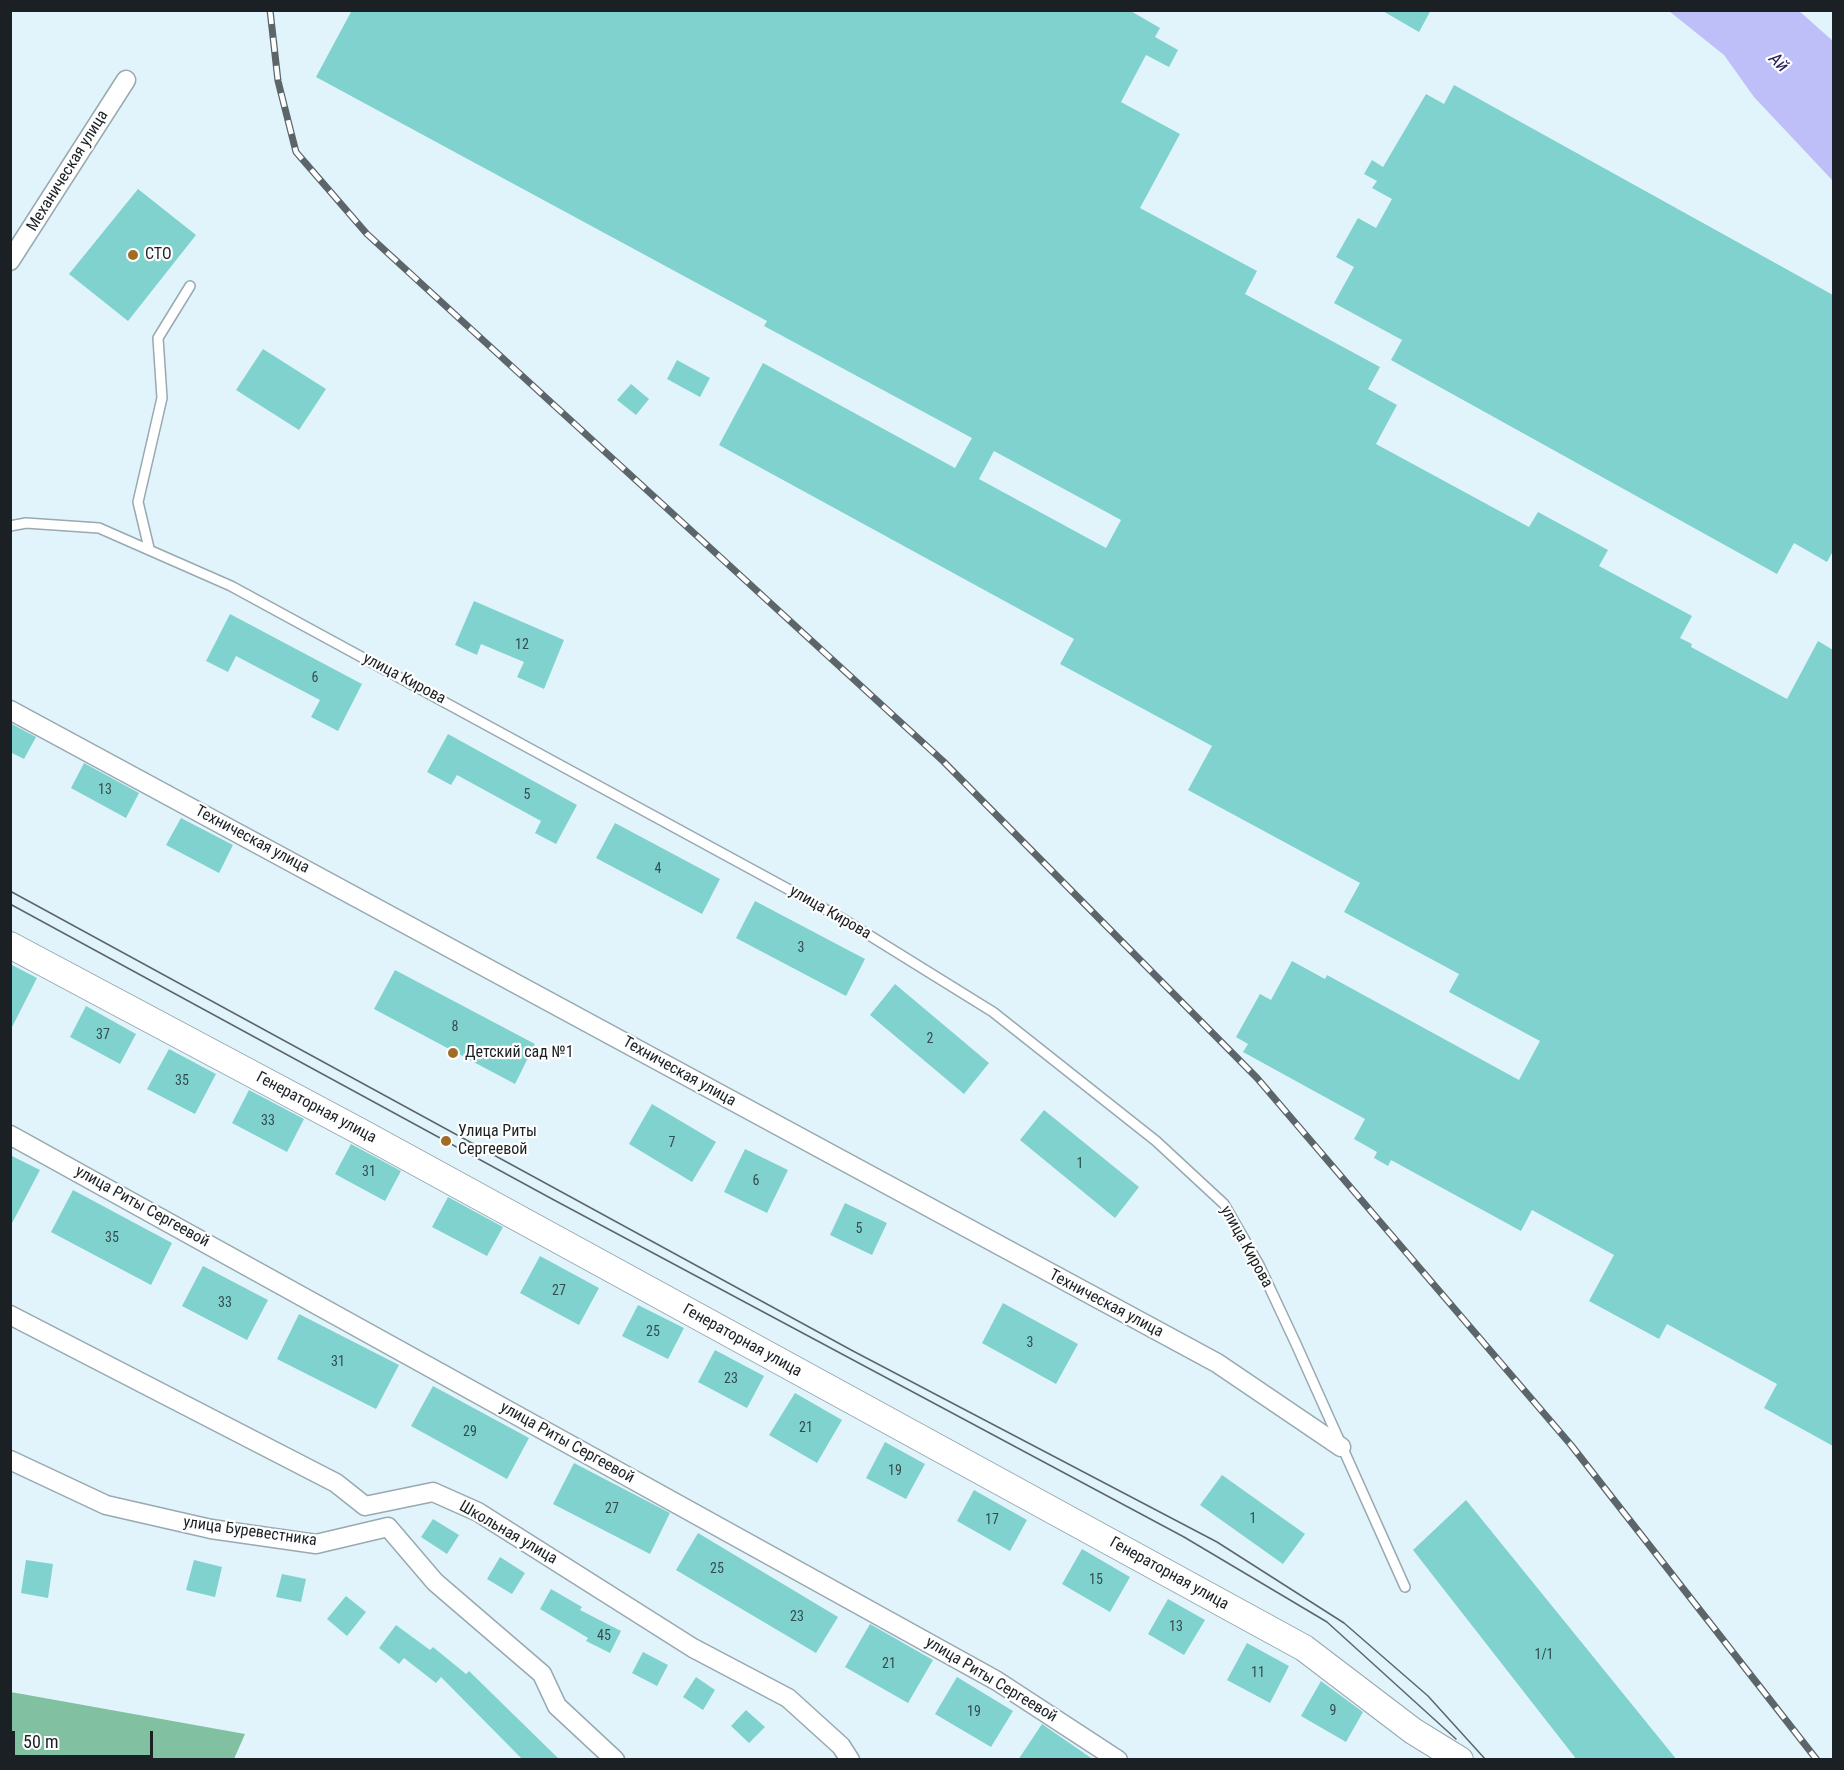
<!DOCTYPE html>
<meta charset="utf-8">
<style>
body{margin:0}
#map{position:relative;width:1844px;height:1770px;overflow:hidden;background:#e1f4fb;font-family:"Roboto Condensed",sans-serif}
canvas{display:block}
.frame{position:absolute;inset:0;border:12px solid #1a2023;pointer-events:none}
.scale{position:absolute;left:12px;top:1731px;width:141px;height:27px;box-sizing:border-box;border:3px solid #1a2023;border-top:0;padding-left:8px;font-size:18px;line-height:21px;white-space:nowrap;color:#1a2023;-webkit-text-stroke:4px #fefefe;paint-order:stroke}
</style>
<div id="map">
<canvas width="1844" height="1770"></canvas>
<div class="frame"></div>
<div class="scale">50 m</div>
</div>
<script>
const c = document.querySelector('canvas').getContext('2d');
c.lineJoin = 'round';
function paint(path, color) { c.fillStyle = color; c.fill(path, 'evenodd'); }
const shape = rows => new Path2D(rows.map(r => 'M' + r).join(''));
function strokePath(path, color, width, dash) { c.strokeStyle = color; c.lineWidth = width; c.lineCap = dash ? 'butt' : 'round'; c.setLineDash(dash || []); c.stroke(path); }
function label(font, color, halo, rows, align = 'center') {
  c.font = font + ' "Roboto Condensed",sans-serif'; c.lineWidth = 4.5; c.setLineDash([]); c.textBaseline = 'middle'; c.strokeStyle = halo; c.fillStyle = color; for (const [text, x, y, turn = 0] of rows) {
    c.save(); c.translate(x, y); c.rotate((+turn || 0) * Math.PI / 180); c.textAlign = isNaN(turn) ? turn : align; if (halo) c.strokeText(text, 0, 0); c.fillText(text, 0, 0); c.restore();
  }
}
const forest = shape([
 [10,1692,22,1694,245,1734,234,1759,11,1759]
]);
const water = shape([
 [1669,11,1799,11,1833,41,1833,181,1754,97,1724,55]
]);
const building = shape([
 [352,10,1129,10,1160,28,1155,37,1178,50,1169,67,1146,55,1121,102,1180,134,1140,208,1257,271,1245,294,1380,367,1368,389,1397,405,1376,444,1529,527,1538,512,1608,550,1599,566,1692,616,1680,638,1692,644,1691,647,1787,699,1818,641,1833,650,1833,1446,1764,1408,1777,1384,1667,1324,1659,1339,1589,1301,1614,1255,1532,1210,1521,1231,1391,1160,1388,1166,1374,1158,1377,1152,1354,1139,1365,1119,1243,1052,1248,1044,1236,1037,1260,994,1271,1000,1292,961,1325,979,1327,975,1519,1080,1540,1041,1449,992,1459,974,1344,912,1360,883,1188,790,1212,746,1060,664,1074,639,719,445,763,363,955,468,972,438,764,326,767,321,316,77],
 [994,451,1121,520,1106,548,979,479],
 [1381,10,1431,10,1419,32],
 [1454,85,1833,295,1833,551,1827,562,1794,543,1777,574,1391,360,1402,340,1334,303,1354,267,1336,257,1358,218,1376,228,1392,199,1372,188,1377,181,1364,174,1372,160,1383,167,1426,94,1444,104],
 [138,189,196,235,128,321,69,274],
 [263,349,326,389,299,430,236,390],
 [677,360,710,378,700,397,667,379],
 [631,384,649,399,636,415,617,400],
 [474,601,564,640,544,689,517,677,524,662,481,644,477,655,455,645],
 [230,614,362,684,338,731,311,717,320,700,236,656,228,672,206,661],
 [10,723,36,737,24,759,10,752],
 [448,734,577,805,556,844,535,833,541,821,457,775,451,785,427,772],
 [84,763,139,793,126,818,71,788],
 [181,818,233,845,219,873,166,845],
 [615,823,720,879,702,914,596,858],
 [755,901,865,959,846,996,736,938],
 [10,964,37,978,10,1031],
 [395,970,535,1044,515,1084,374,1009],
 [895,984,989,1063,964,1094,870,1015],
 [86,1006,136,1034,120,1064,70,1037],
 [169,1049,216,1074,195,1114,147,1089],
 [249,1090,304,1119,287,1152,232,1123],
 [652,1104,716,1142,692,1182,629,1144],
 [1044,1110,1139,1187,1115,1218,1020,1140],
 [351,1144,401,1171,385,1201,335,1174],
 [745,1149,788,1170,767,1213,724,1192],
 [10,1155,40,1170,10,1227],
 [73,1190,172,1243,151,1285,51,1232],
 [448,1197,503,1227,487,1256,432,1227],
 [845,1203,887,1223,872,1255,830,1235],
 [540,1256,599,1288,579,1325,520,1293],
 [203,1266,268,1300,247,1340,182,1306],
 [1003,1303,1078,1344,1056,1384,982,1343],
 [638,1305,684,1328,668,1359,622,1336],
 [299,1314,399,1365,376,1409,277,1359],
 [715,1350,764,1376,747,1408,698,1382],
 [433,1386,529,1438,507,1479,411,1426],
 [795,1393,842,1420,817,1463,769,1435],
 [885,1442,925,1464,906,1499,866,1478],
 [574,1463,670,1513,650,1554,553,1504],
 [1222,1475,1305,1534,1283,1564,1200,1505],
 [974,1490,1027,1520,1010,1551,957,1521],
 [1466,1500,1677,1760,1577,1760,1413,1550],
 [433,1519,459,1535,447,1554,421,1537],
 [698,1533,838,1617,816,1653,676,1570],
 [1082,1549,1130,1577,1110,1612,1062,1584],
 [500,1557,525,1573,512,1594,487,1579],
 [26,1560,53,1564,48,1598,21,1593],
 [194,1560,222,1567,215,1597,186,1590],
 [282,1574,306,1579,301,1602,276,1597],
 [551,1589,582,1607,580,1610,621,1631,610,1653,586,1641,588,1638,540,1609],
 [346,1596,366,1612,347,1636,327,1619],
 [1168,1599,1205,1620,1184,1655,1148,1634],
 [870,1624,933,1660,908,1703,845,1667],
 [396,1625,430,1650,433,1647,466,1674,469,1671,560,1760,523,1760,441,1677,436,1683,404,1658,399,1664,379,1648],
 [1247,1643,1289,1666,1270,1703,1227,1680],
 [643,1652,668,1665,657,1686,632,1673],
 [696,1677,715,1690,703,1710,683,1697],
 [957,1677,1013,1711,991,1747,935,1714],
 [1321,1681,1363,1712,1346,1742,1301,1716],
 [746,1710,765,1727,749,1743,731,1726],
 [1042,1724,1094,1760,1018,1760]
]);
const service = shape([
 [10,526,26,523,99,528,231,586,843,919,993,1012,1156,1141,1224,1204,1259,1265,1296,1344,1405,1587],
 [149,548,138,502,162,398,158,338,190,286]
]);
const minor = shape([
 [10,261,126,80],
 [10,710,1217,1363,1341,1447],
 [10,1135,997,1681,1118,1760],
 [10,1315,336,1483,365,1506,433,1492,478,1512,693,1648,788,1698,841,1746,850,1760],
 [10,1460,106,1505,211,1529,316,1544,388,1527,435,1582,542,1674,557,1706,615,1760]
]);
const secondary = shape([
 [10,945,359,1131,1304,1648,1413,1731,1460,1760]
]);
const tram = shape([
 [10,891,853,1351,1217,1542,1344,1623,1428,1696,1486,1760],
 [10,904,554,1200,1184,1537,1327,1622,1456,1739]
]);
const rail = shape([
 [270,10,278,81,296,152,367,234,943,761,1257,1078,1571,1445,1817,1760]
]);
const markers = [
 [133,255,6,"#a16c25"],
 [453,1053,6,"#a16c25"],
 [446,1141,6,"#a16c25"]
];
const numberNames = [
 ["12",522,645],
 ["6",315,678],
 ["13",105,790],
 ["5",527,795],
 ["4",658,869],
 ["3",801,948],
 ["8",455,1027],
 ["37",103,1035],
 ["2",930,1039],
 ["35",182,1081],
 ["33",268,1121],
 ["7",672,1143],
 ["1",1080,1164],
 ["31",369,1172],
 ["6",756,1181],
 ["5",859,1229],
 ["35",112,1238],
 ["27",559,1291],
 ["33",225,1303],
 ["25",653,1332],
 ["3",1030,1343],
 ["31",338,1362],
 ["23",731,1379],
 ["21",806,1428],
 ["29",470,1432],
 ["19",895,1471],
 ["27",612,1509],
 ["1",1253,1519],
 ["17",992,1520],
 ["25",717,1569],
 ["15",1096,1580],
 ["23",797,1617],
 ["13",1176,1627],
 ["45",604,1636],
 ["1/1",1544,1655],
 ["21",889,1664],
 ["11",1258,1673],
 ["9",1333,1711],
 ["19",974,1712]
];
const streetNames = [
 ["Механическая улица",68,171,-58],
 ["улица Кирова",404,679,28],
 ["Техническая улица",252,840,28],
 ["улица Кирова",830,913,30],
 ["Техническая улица",679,1072,29],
 ["Генераторная улица",316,1108,28],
 ["улица Риты Сергеевой",142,1207,29],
 ["улица Кирова",1246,1247,61],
 ["Техническая улица",1106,1304,28],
 ["Генераторная улица",742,1341,29],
 ["улица Риты Сергеевой",567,1443,29],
 ["улица Буревестника",250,1532,8],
 ["Школьная улица",508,1533,30],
 ["Генераторная улица",1169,1574,29],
 ["улица Риты Сергеевой",991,1680,31]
];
const poiNames = [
 ["СТО",145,255],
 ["Детский сад №1",465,1053],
 ["Улица Риты",458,1132],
 ["Сергеевой",458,1150]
];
const waterNames = [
 ["Ай",1778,63,44]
];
paint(forest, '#81c1a1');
paint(water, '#bebef8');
paint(building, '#80d2cf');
strokePath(service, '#98a9b0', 12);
strokePath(minor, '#98a9b0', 21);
strokePath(secondary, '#98a9b0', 28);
strokePath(service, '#fff', 9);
strokePath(minor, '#fff', 18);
strokePath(secondary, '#fff', 26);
strokePath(tram, '#5c666a', 1.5);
strokePath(rail, '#5c666a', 7);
strokePath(rail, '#fefefe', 4.5, [14]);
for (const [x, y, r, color] of markers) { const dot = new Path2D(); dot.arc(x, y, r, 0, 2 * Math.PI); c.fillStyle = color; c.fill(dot); strokePath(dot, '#fefefe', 2); }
label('14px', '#344c4e', null, numberNames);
label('16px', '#1a2023', '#fefefe', streetNames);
label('16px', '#1a2023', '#fefefe', poiNames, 'left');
label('italic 18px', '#2b2264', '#fefefe', waterNames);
</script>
